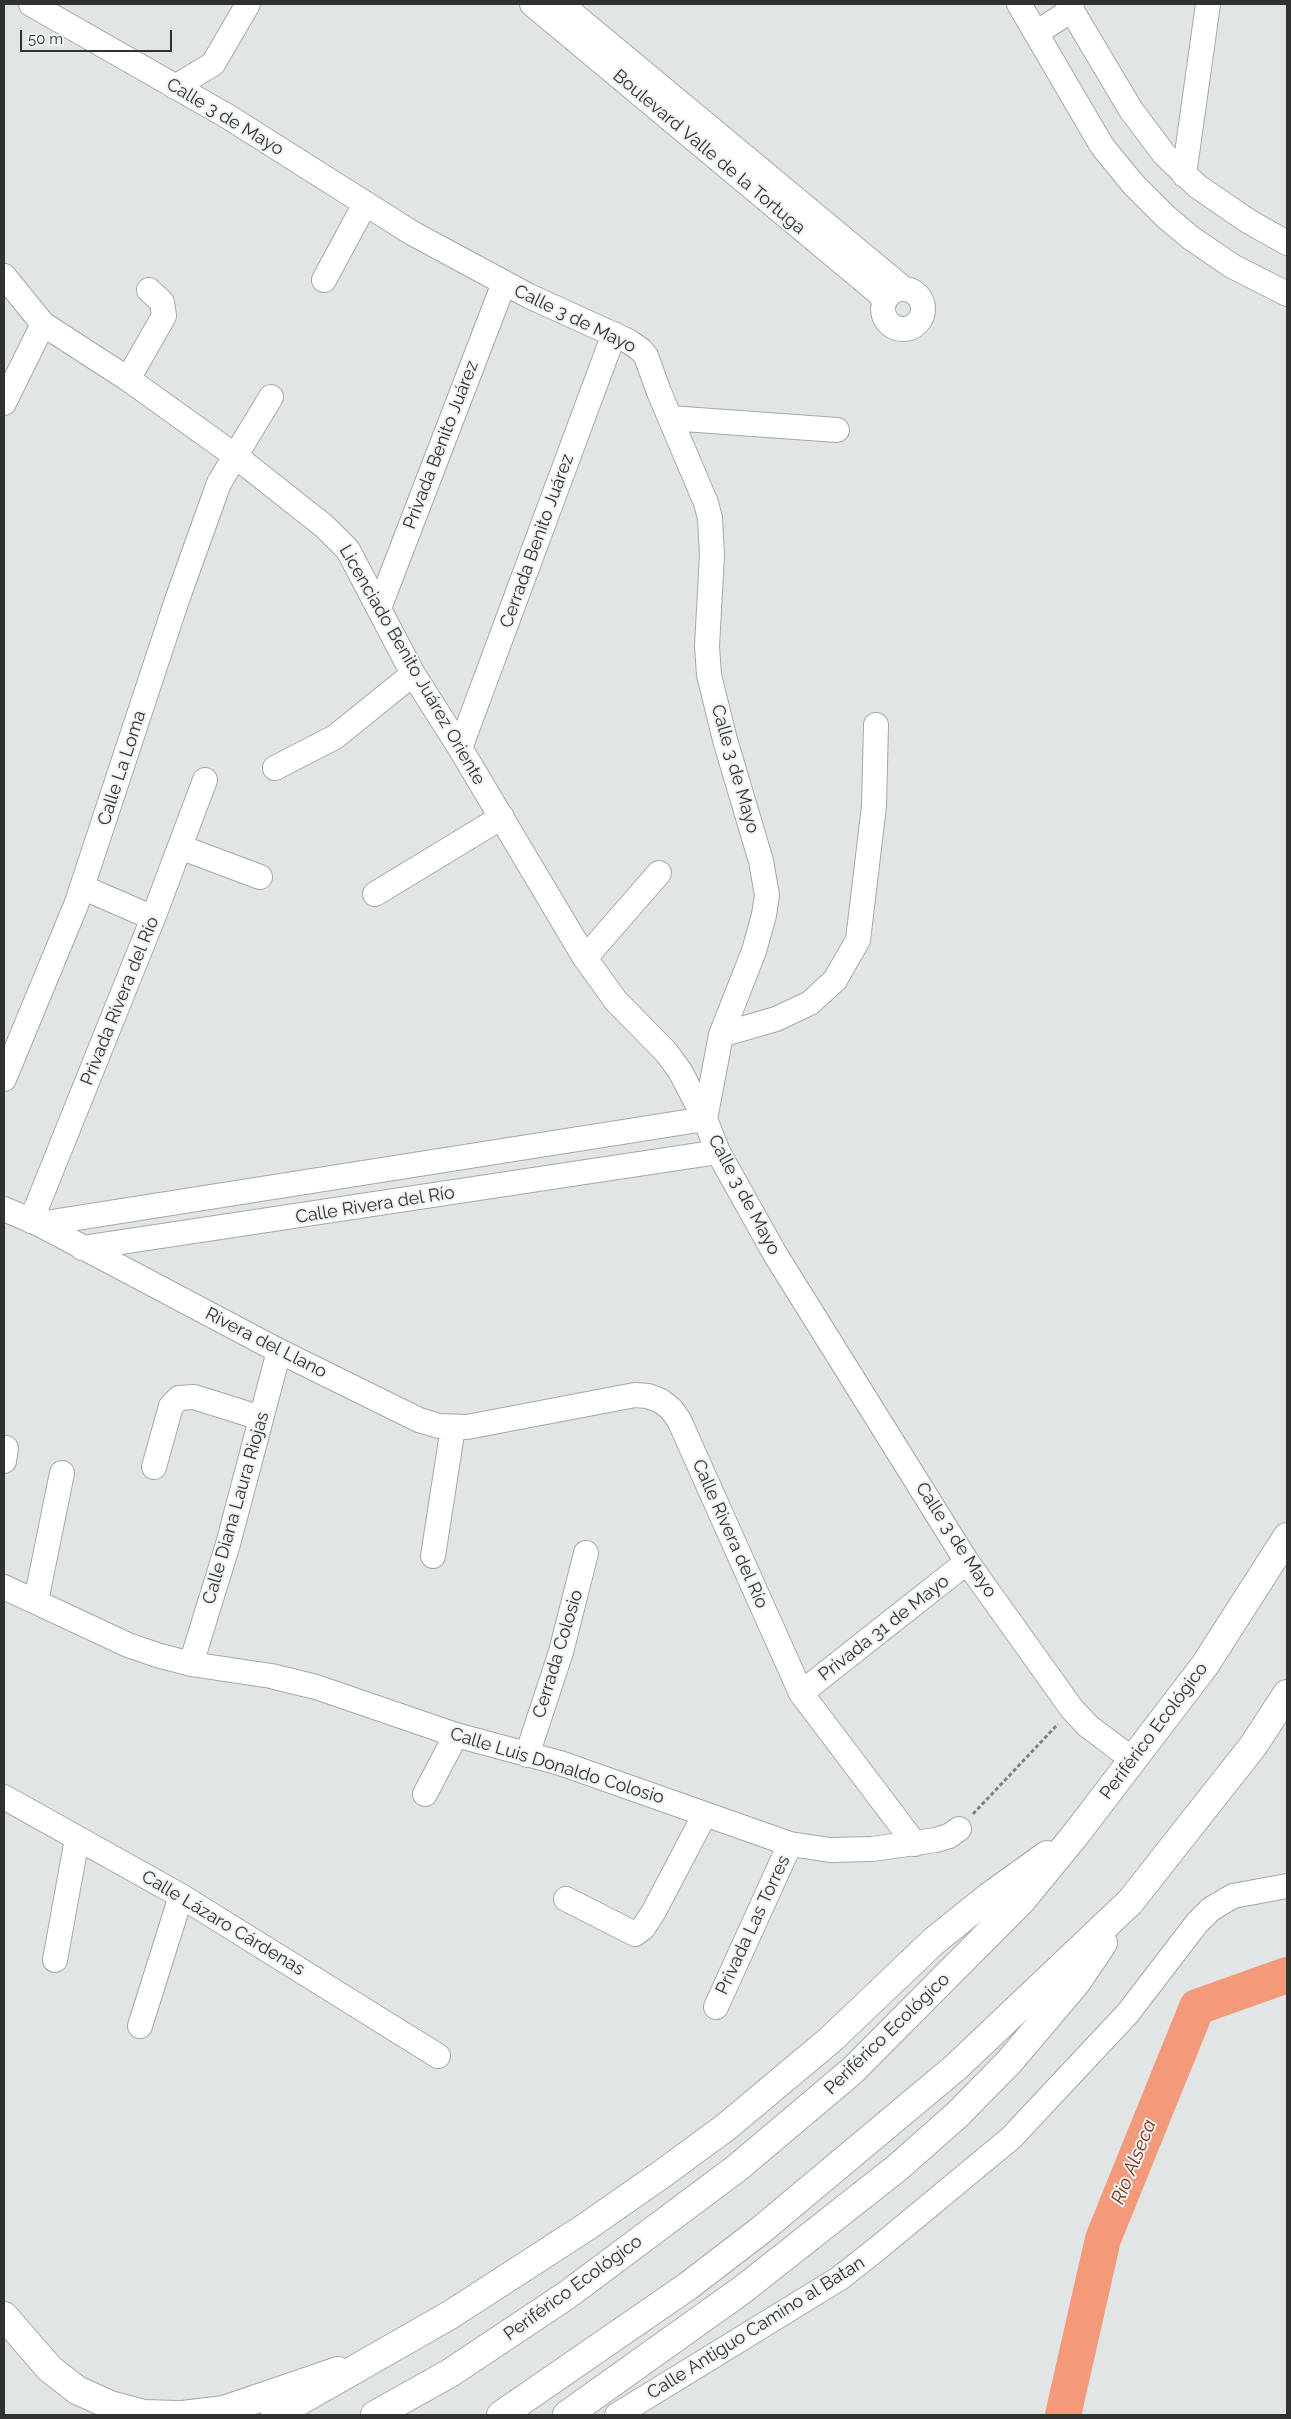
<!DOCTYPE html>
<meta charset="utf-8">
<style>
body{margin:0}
#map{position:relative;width:1291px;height:2419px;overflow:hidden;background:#e2e5e6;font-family:Raleway,sans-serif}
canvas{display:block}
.frame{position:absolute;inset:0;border:5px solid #303232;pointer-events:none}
.scale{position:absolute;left:20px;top:30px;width:152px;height:22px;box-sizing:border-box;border:2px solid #303232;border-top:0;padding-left:6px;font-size:15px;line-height:18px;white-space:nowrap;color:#303232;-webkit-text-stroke:4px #eff3f3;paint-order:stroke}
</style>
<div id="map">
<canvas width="1291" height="2419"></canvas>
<div class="frame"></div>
<div class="scale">50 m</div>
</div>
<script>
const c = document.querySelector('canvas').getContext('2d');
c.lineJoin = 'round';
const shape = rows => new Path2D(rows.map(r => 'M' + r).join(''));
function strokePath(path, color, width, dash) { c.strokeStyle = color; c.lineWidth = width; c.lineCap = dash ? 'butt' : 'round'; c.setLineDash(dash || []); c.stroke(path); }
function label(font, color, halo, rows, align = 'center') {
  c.font = font + ' Raleway,sans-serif'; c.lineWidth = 4; c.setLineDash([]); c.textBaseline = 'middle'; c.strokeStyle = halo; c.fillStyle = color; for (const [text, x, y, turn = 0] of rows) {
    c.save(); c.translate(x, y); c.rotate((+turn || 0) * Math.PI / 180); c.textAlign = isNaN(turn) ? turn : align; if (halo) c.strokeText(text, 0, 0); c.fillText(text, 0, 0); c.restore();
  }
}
const river = shape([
 [1063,2415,1103,2239,1197,2007,1287,1975]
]);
const path = shape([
 [973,1814,1058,1724]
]);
const street = shape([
 [31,4,227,116,412,233,529,296,628,341,641,350,646,356,659,392,706,503,710,518,712,555,707,646,709,675,725,740,761,861,767,895,764,915,754,951,721,1035,705,1119],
 [532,4,886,299],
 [561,4,904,289],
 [1019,4,1102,146,1133,184,1166,217,1191,238,1232,266,1287,294],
 [1068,4,1131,110,1164,154,1197,186,1248,221,1287,243],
 [1036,33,1072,10,1071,4],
 [175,87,213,64,248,4],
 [1184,175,1208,4],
 [4,276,43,324,128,379,234,455,324,526,348,550,413,674,460,748,585,958,616,1001,666,1052,680,1071,705,1119,718,1152,775,1254,967,1562,1072,1709,1088,1726,1133,1760],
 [324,280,365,204],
 '883 309a20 20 0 1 1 40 0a20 20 0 1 1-40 0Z',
 [128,379,164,316,162,302,149,290],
 [4,403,43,324],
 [670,418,837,430],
 [379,608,504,283],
 [460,748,614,334],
 [275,768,335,737,413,674],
 [180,847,260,877],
 [82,887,153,918],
 [375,894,502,817],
 [585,958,659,873],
 [721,1035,776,1019,810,1003,835,980,858,940,874,806,876,725],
 [4,1079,76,905,177,600,219,483,271,397],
 [4,1209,39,1224,279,1351,419,1420,439,1426,467,1427,635,1395,648,1396,661,1401,671,1409,679,1420,801,1693,915,1844],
 [31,1221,153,918,205,780],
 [39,1224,705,1119],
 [82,1248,718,1152],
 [4,1461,6,1448],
 [154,1467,171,1406,179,1398,194,1397,261,1418],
 [433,1556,453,1427],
 [4,1587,128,1645,157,1655,191,1664,271,1676,316,1687,456,1735,560,1763,790,1844,830,1850,872,1849,936,1840,949,1836,959,1829],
 [36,1601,62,1473],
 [191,1664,228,1544,279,1351],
 [801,1693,967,1562],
 [527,1755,561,1652,586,1553],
 [425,1794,456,1735],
 [4,1797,181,1896,438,2056],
 [566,1899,635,1934,643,1928,653,1913,705,1814],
 [55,1960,77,1839],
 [716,2007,790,1844],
 [140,2026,181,1896],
 [617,2415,840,2278,878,2248,1011,2138,1128,2013,1197,1923,1211,1909,1233,1896,1287,1886]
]);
const primary = shape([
 [4,2316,50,2369,77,2390,110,2405,144,2414,176,2415],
 [183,2415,224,2410,338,2371]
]);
const highway = shape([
 [275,2415,450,2315,586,2227,662,2174,726,2127,830,2040,934,1941,990,1896,1047,1855],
 [375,2415,450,2373,567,2295,737,2168,852,2071,1022,1900,1076,1834,1205,1665,1287,1537],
 [501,2415,688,2286,761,2230,956,2067,1130,1902,1253,1746,1287,1694],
 [567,2415,742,2290,897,2168,957,2115,1009,2062,1076,1983,1103,1943]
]);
const streetNames = [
 ["Calle 3 de Mayo",225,117,31],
 ["Boulevard Valle de la Tortuga",709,152,40],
 ["Calle 3 de Mayo",575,319,26],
 ["Privada Benito Juárez",441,445,-69],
 ["Cerrada Benito Juárez",537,541,-70],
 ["Licenciado Benito Juárez Oriente",412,665,60],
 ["Calle La Loma",122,768,-72],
 ["Calle 3 de Mayo",735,769,74],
 ["Privada Rivera del Río",120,1001,-68],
 ["Calle 3 de Mayo",744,1195,62],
 ["Calle Rivera del Río",375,1205,-9],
 ["Rivera del Llano",266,1343,27],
 ["Calle Diana Laura Riojas",236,1508,-74],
 ["Calle Rivera del Río",730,1534,66],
 ["Calle 3 de Mayo",956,1540,57],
 ["Privada 31 de Mayo",884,1628,-38],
 ["Cerrada Colosio",558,1654,-73],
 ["Periférico Ecológico",1154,1731,-53],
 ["Calle Luis Donaldo Colosio",557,1766,17],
 ["Calle Lázaro Cárdenas",223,1923,31],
 ["Privada Las Torres",753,1925,-65],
 ["Periférico Ecológico",887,2034,-44],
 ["Periférico Ecológico",573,2288,-36],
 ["Calle Antiguo Camino al Batan",756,2328,-32]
];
const waterNames = [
 ["Rio Alseca",1134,2162,-68]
];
strokePath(river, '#f39a7b', 36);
strokePath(street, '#a4a8a9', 26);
strokePath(primary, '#a4a8a9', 30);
strokePath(highway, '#a4a8a9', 30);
strokePath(path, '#808383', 3, [4, 2.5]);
strokePath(street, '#fff', 24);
strokePath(primary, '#fff', 28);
strokePath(highway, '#fff', 28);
label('18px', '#303232', '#eff3f3', streetNames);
label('italic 19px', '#7d2f10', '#eff3f3', waterNames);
</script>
